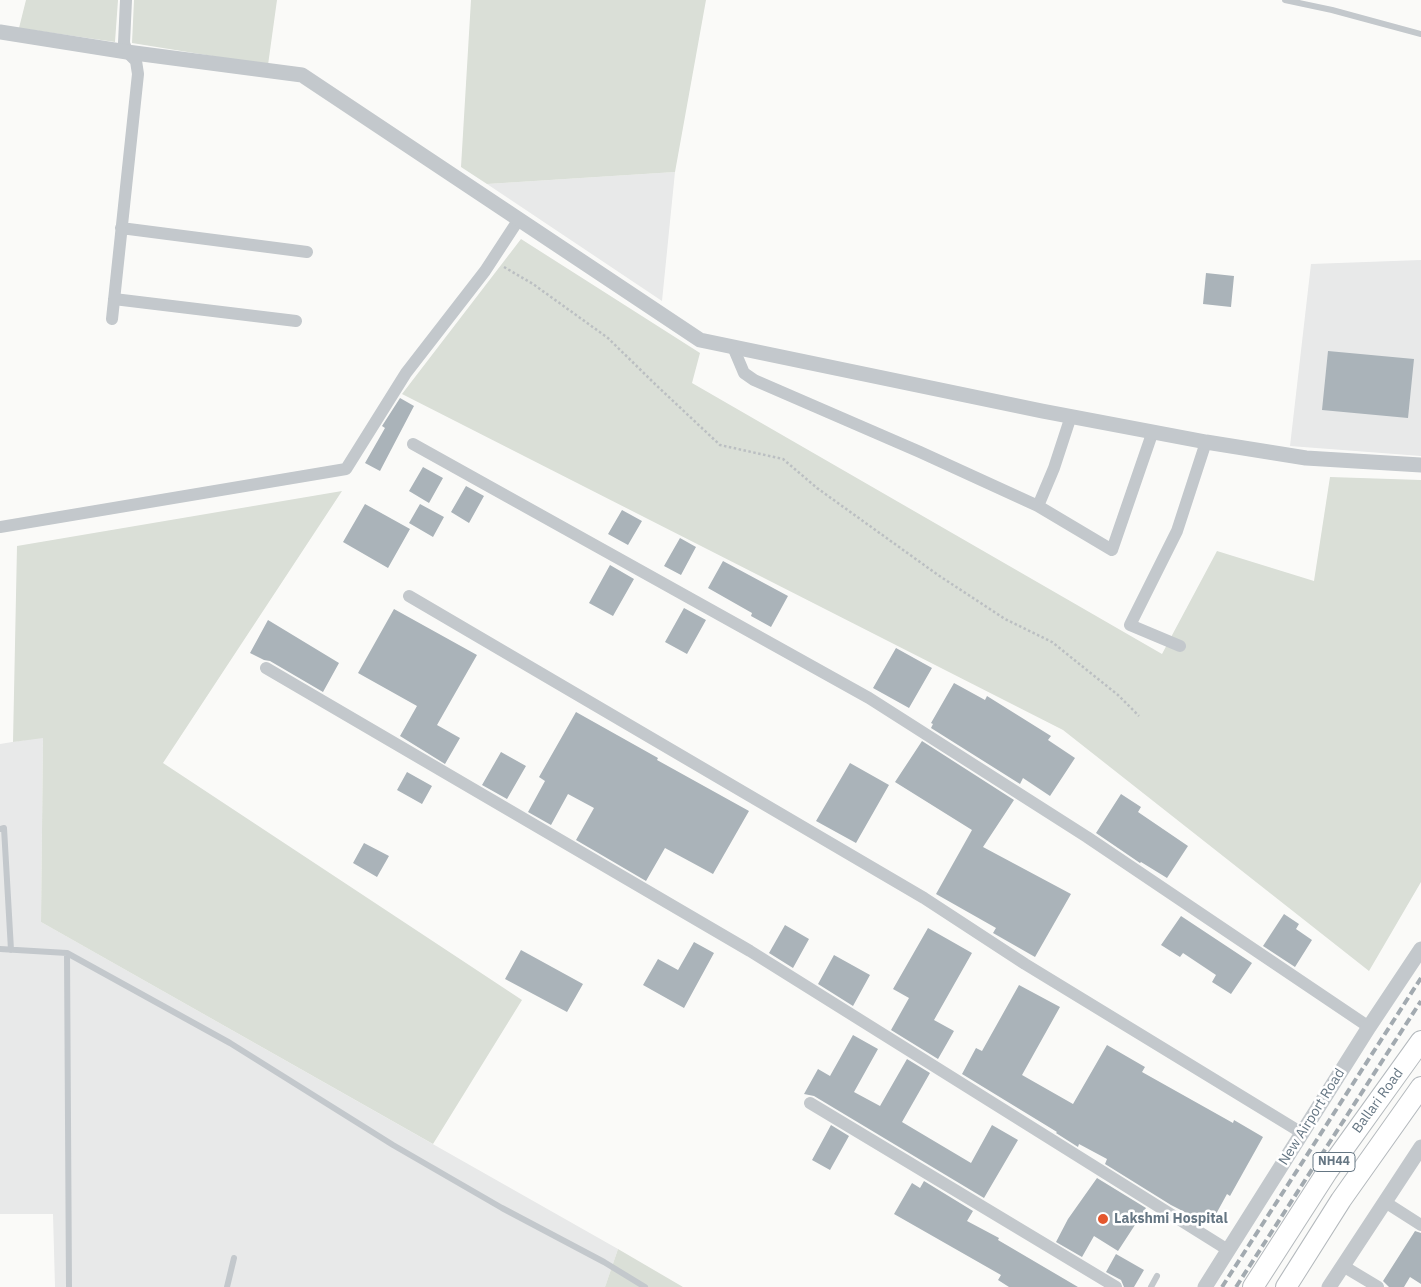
<!DOCTYPE html>
<style>
body{margin:0}
canvas{display:block;background:#fafaf8}
</style>
<canvas width="1421" height="1287"></canvas>
<script>
const c = document.querySelector('canvas').getContext('2d');
c.lineJoin = 'round';
function paint(path, color) { c.fillStyle = color; c.fill(path, 'evenodd'); }
const shape = rows => new Path2D(rows.map(r => 'M' + r).join(''));
function strokePath(path, color, width, dash) { c.strokeStyle = color; c.lineWidth = width; c.lineCap = dash ? 'butt' : 'round'; c.setLineDash(dash || []); c.stroke(path); }
function label(font, color, halo, rows, align = 'center') {
  c.font = font + ' "IBM Plex Sans",sans-serif'; c.lineWidth = 5; c.setLineDash([]); c.textBaseline = 'middle'; c.strokeStyle = halo; c.fillStyle = color; for (const [text, x, y, turn = 0] of rows) {
    c.save(); c.translate(x, y); c.rotate((+turn || 0) * Math.PI / 180); c.textAlign = isNaN(turn) ? turn : align; if (halo) c.strokeText(text, 0, 0); c.fillText(text, 0, 0); c.restore();
  }
}
const built = shape([
 [675,172,662,301,487,184],
 [1421,260,1421,456,1290,446,1311,264],
 [43,737,41,922,618,1249,605,1287,55,1287,53,1214,0,1214,0,744]
]);
const green = shape([
 [26,0,118,0,115,42,19,28],
 [134,0,277,0,268,65,132,43],
 [471,0,706,0,675,172,487,184,461,167],
 [521,239,700,353,692,383,1162,654,1217,551,1314,581,1330,477,1421,480,1421,882,1369,971,1063,730,402,394],
 [342,491,163,763,522,1000,433,1144,41,922,43,738,13,742,17,546],
 [618,1249,683,1287,605,1287]
]);
const building = shape([
 [1206,273,1234,276,1231,307,1203,304],
 [1328,351,1414,359,1408,418,1322,410],
 [400,398,414,406,380,471,365,463,385,428,382,426],
 [423,467,443,478,429,503,409,491],
 [466,486,484,496,469,523,451,512],
 [365,504,410,529,388,568,343,542],
 [420,504,444,517,433,537,409,523],
 [622,510,642,521,628,545,608,534],
 [680,538,696,547,681,575,664,566],
 [723,561,788,596,771,627,751,616,752,613,708,588],
 [610,565,634,579,613,616,589,603],
 [684,608,706,620,687,654,665,642],
 [394,609,477,655,437,725,460,738,445,764,400,736,417,706,358,673],
 [268,620,339,663,323,692,270,661,264,660,250,653],
 [896,648,932,668,909,708,873,688],
 [954,683,985,700,987,696,1051,736,1048,740,1075,758,1050,796,1023,778,1020,784,931,728,933,724,931,723],
 [576,712,658,758,657,760,749,811,713,874,665,848,646,881,576,840,594,808,568,794,551,825,528,812,545,781,539,777],
 [922,741,1014,800,983,847,1071,894,1035,957,993,933,996,928,936,894,972,830,895,782],
 [501,752,526,766,507,799,482,785],
 [850,763,889,785,856,843,816,821],
 [407,772,432,786,422,804,397,790],
 [1121,794,1141,807,1138,812,1188,846,1167,878,1141,862,1140,863,1096,833],
 [364,843,389,856,377,877,353,863],
 [1284,914,1299,924,1296,929,1312,940,1295,967,1263,946],
 [1181,916,1252,963,1231,994,1212,982,1216,975,1183,953,1180,957,1161,945],
 [785,925,809,939,793,968,769,953],
 [928,928,972,953,934,1020,954,1031,938,1059,891,1030,909,998,893,989],
 [694,942,714,953,684,1008,643,985,658,959,678,970],
 [521,950,583,984,567,1012,505,979],
 [834,955,870,975,853,1006,818,984],
 [1019,985,1060,1007,1022,1075,1073,1104,1107,1045,1145,1067,1142,1072,1233,1123,1234,1120,1263,1137,1230,1196,1227,1194,1210,1225,1171,1205,1105,1164,1107,1159,1079,1144,1078,1147,1056,1133,1057,1132,962,1074,976,1048,982,1051],
 [853,1035,878,1049,854,1092,880,1106,907,1059,930,1073,902,1122,971,1163,992,1125,1018,1140,984,1198,814,1096,804,1094,818,1069,830,1076],
 [831,1125,849,1136,830,1170,812,1160],
 [1097,1178,1146,1208,1118,1251,1094,1236,1082,1257,1056,1242,1068,1219],
 [924,1181,973,1211,967,1221,999,1238,998,1240,1078,1287,1009,1287,998,1280,1001,1275,894,1214,912,1183,920,1188],
 [1415,1231,1421,1233,1421,1284,1410,1277,1404,1287,1389,1287,1383,1281],
 [1116,1254,1144,1270,1134,1287,1124,1287,1121,1280,1106,1272]
]);
const path = shape([
 [504,267,533,284,608,338,656,385,720,445,783,459,817,488,938,575,1005,619,1052,642,1118,695,1139,716]
]);
const service = shape([
 [1285,0,1332,10,1421,34],
 [0,829,4,828,11,950],
 [0,949,67,953,230,1043,393,1145,502,1208,604,1262,645,1287],
 [67,953,69,1287],
 [227,1287,234,1258],
 [1151,1287,1157,1276]
]);
const minor = shape([
 [121,228,307,252],
 [114,299,296,321],
 [112,319,138,74,136,61,127,52,124,43,126,0],
 [733,347,744,373,754,380,920,452,1038,506],
 [1071,416,1054,468,1038,506,1112,550,1153,431],
 [413,444,869,698,1087,837,1369,1027],
 [0,527,346,469,406,373,485,271,519,219],
 [409,596,924,898,1025,964,1302,1133],
 [1180,646,1130,625,1177,531,1206,442],
 [266,668,750,951,1228,1250],
 [810,1103,1116,1287],
 [1385,1202,1421,1225],
 [1343,1266,1378,1287]
]);
const tertiary = shape([
 [0,32,127,52,302,75,700,340,1042,411,1206,442,1306,458,1421,465],
 [1205,1287,1369,1027,1421,949],
 [1329,1287,1421,1147]
]);
const trunk = shape([
 [1253,1287,1327,1172,1421,1041],
 [1286,1287,1341,1200,1421,1087]
]);
const rail = shape([
 [1222,1287,1421,978],
 [1236,1287,1421,1001]
]);
const markers = [
 [1103,1219,6,"#e4572e"]
];
const shields = [
 [1334,1162,42]
];
const shieldNames = [
 ["NH44",1334,1162]
];
const streetNames = [
 ["Ballari Road",1378,1101,-54],
 ["New Airport Road",1312,1117,-58]
];
const poiNames = [
 ["Lakshmi Hospital",1114,1219]
];
paint(built, '#e8e9e9');
paint(green, '#dadfd7');
paint(building, '#aab3b9');
strokePath(trunk, '#b4b9bd', 22);
strokePath(path, '#bbbfc2', 2.5, [2.5, 2.5]);
strokePath(service, '#c3c8cc', 6);
strokePath(minor, '#c3c8cc', 12);
strokePath(tertiary, '#c3c8cc', 15);
strokePath(trunk, '#fff', 20);
strokePath(rail, '#a2aab0', 4, [8, 4]);
for (const [x, y, r, color] of markers) { const dot = new Path2D(); dot.arc(x, y, r, 0, 2 * Math.PI); c.fillStyle = color; c.fill(dot); strokePath(dot, '#fff', 2); }
for (const [x, y, w] of shields) { const box = new Path2D(); box.roundRect(x - w / 2, y - 9.5, w, 19, 4); c.fillStyle = '#fff'; c.fill(box); strokePath(box, '#657683', 1); }
label('bold 12px', '#657683', null, shieldNames);
label('14px', '#657683', '#fff', streetNames);
label('bold 14px', '#657683', '#fff', poiNames, 'left');
</script>
